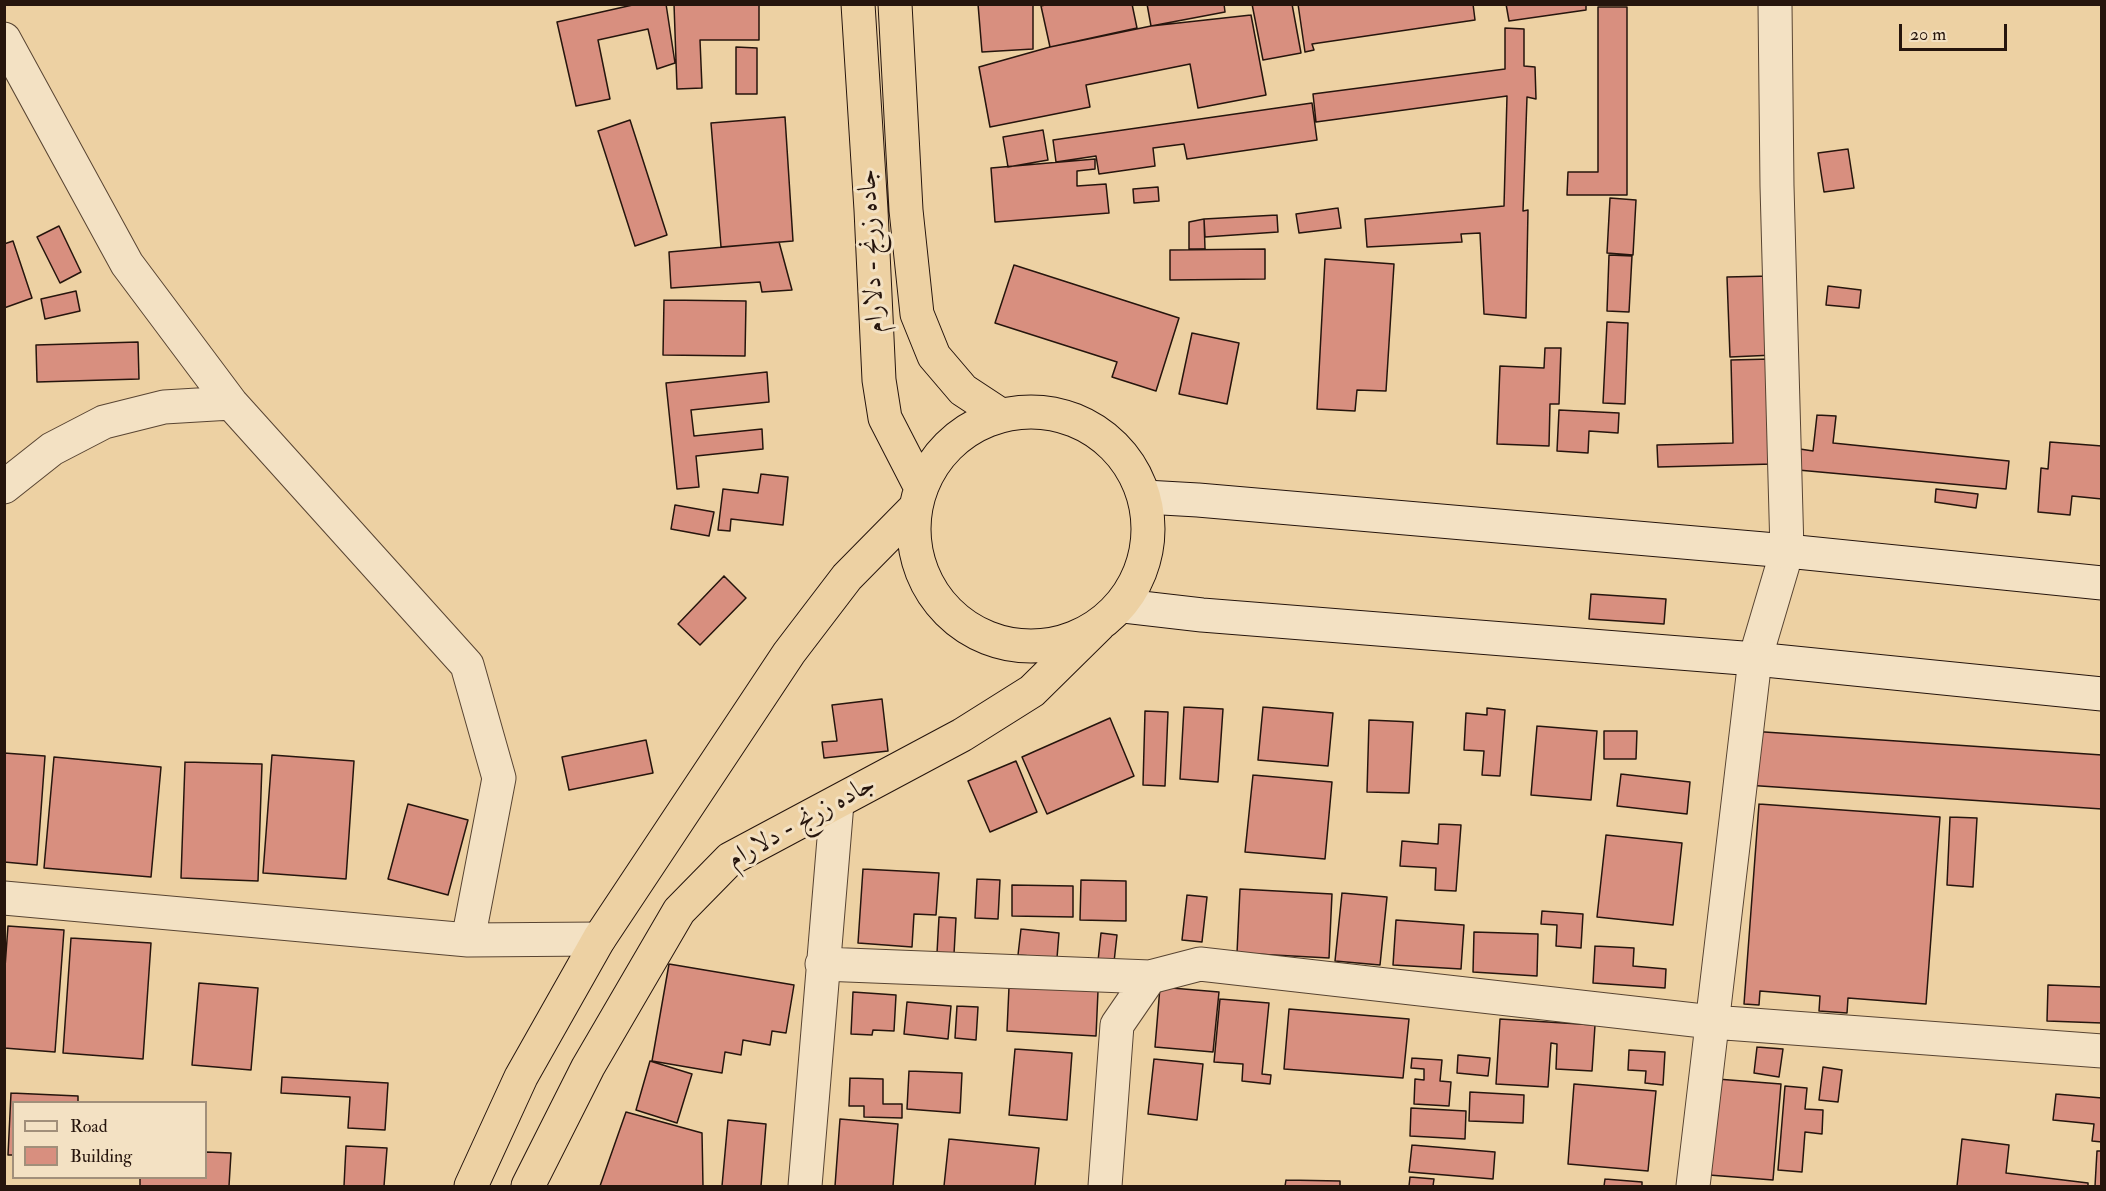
<!DOCTYPE html>
<meta charset="utf-8">
<style>
body{margin:0}
#map{position:relative;width:2106px;height:1191px;overflow:hidden;background:#edd1a3;font-family:"IM FELL Double Pica",serif}
canvas{display:block}
.frame{position:absolute;inset:0;border:6px solid #26150d;pointer-events:none}
.legend{position:absolute;left:12px;top:1101px;width:195px;height:78px;box-sizing:border-box;background:#f3e1c3;border:2px solid #a18f7a;margin:0;padding:8px 10px;list-style:none;font-size:18px;color:#26150d}
.legend li{display:flex;align-items:center;gap:12px;height:30px}
.legend b{width:30px;border:2px solid #a18f7a}
.scale{position:absolute;left:1899px;top:24px;width:108px;height:27px;box-sizing:border-box;border:3px solid #26150d;border-top:0;padding-left:8px;font-size:18px;line-height:21px;white-space:nowrap;color:#26150d;-webkit-text-stroke:4px #f3e1c3;paint-order:stroke}
</style>
<div id="map">
<canvas width="2106" height="1191"></canvas>
<div class="frame"></div>
<ul class="legend">
<li><b style="height:8px;background:#f3e1c3"></b>Road</li>
<li><b style="height:16px;background:#d88f7f"></b>Building</li>
</ul>
<div class="scale">20 m</div>
</div>
<script>
const c = document.querySelector('canvas').getContext('2d');
c.lineJoin = 'round';
function paint(path, color) { c.fillStyle = color; c.fill(path, 'evenodd'); }
const shape = rows => new Path2D(rows.map(r => 'M' + r).join(''));
function strokePath(path, color, width, dash) { c.strokeStyle = color; c.lineWidth = width; c.lineCap = dash ? 'butt' : 'round'; c.setLineDash(dash || []); c.stroke(path); }
function label(font, color, halo, rows, align = 'center') {
  c.font = font + ' "IM FELL Double Pica",Amiri,serif'; c.lineWidth = 6; c.setLineDash([]); c.textBaseline = 'middle'; c.strokeStyle = halo; c.fillStyle = color; for (const [text, x, y, turn = 0] of rows) {
    c.save(); c.translate(x, y); c.rotate((+turn || 0) * Math.PI / 180); c.textAlign = isNaN(turn) ? turn : align; if (halo) c.strokeText(text, 0, 0); c.fillText(text, 0, 0); c.restore();
  }
}
const building = shape([
 [637,4,666,4,675,63,657,69,648,29,598,40,610,99,576,106,557,22,637,4],
 [674,4,759,5,759,40,700,40,702,88,677,89,674,4],
 [978,4,1033,4,1033,49,982,52,978,4],
 [1049,4,1132,4,1137,28,1050,47,1041,6,1049,4],
 [1147,4,1224,4,1225,12,1151,26,1147,4],
 [1252,4,1292,4,1301,53,1263,60,1252,4],
 [1298,4,1473,4,1475,20,1312,44,1314,50,1305,52,1298,4],
 [1506,4,1586,4,1586,10,1509,21,1506,4],
 [1598,7,1627,7,1627,195,1567,195,1568,172,1598,172,1598,7],
 [1251,15,1266,95,1198,108,1190,64,1086,85,1090,107,990,127,979,67,1050,47,1151,26,1251,15],
 [1505,28,1524,29,1524,66,1535,67,1536,99,1527,97,1523,211,1528,210,1526,318,1484,314,1480,233,1461,234,1462,242,1367,247,1365,219,1504,206,1507,96,1316,122,1313,94,1505,69,1505,28],
 [736,47,757,48,757,94,736,94,736,47],
 [1312,103,1317,140,1187,159,1184,144,1153,148,1155,166,1099,174,1096,156,1056,162,1053,140,1312,103],
 [785,117,793,241,721,247,711,123,785,117],
 [630,120,667,235,635,246,598,131,630,120],
 [1043,130,1048,160,1008,167,1003,137,1043,130],
 [1848,149,1854,188,1824,192,1818,153,1848,149],
 [1095,159,1095,169,1077,171,1077,186,1106,184,1109,213,995,222,991,168,1095,159],
 [1158,187,1159,201,1134,203,1133,189,1158,187],
 [1610,198,1636,200,1633,255,1607,253,1610,198],
 [1338,208,1341,228,1299,233,1296,214,1338,208],
 [1277,215,1278,232,1205,237,1204,219,1277,215],
 [1204,219,1205,249,1189,249,1189,222,1204,219],
 [59,226,81,272,60,283,37,237,59,226],
 [13,241,32,298,4,308,4,244,13,241],
 [779,242,792,290,762,292,760,282,671,288,669,252,779,242],
 [1265,249,1265,279,1170,280,1170,250,1265,249],
 [1609,255,1632,256,1629,312,1607,311,1609,255],
 [1325,259,1394,264,1386,391,1357,390,1355,411,1317,409,1325,259],
 [1014,265,1179,318,1156,391,1112,377,1117,362,995,323,1014,265],
 [1771,276,1774,355,1730,357,1727,277,1771,276],
 [1828,286,1861,290,1859,308,1826,305,1828,286],
 [76,291,80,311,45,319,41,299,76,291],
 [664,300,746,301,745,356,663,355,664,300],
 [1607,322,1628,323,1625,404,1603,403,1607,322],
 [1192,333,1239,343,1227,404,1179,394,1192,333],
 [138,342,139,379,37,382,36,345,138,342],
 [1545,348,1561,348,1559,404,1550,404,1549,446,1497,444,1500,366,1544,368,1545,348],
 [1771,359,1773,464,1658,467,1657,445,1733,443,1731,360,1771,359],
 [767,372,769,402,691,410,694,436,762,429,763,449,696,456,699,487,677,489,666,383,767,372],
 [1559,410,1619,413,1618,433,1589,431,1588,453,1557,451,1559,410],
 [1817,415,1836,416,1833,443,2009,461,2006,489,1798,470,1800,449,1813,451,1817,415],
 [2050,442,2102,446,2102,499,2072,496,2070,515,2038,512,2041,468,2048,469,2050,442],
 [761,474,788,477,783,525,731,519,730,531,718,530,723,489,758,493,761,474],
 [1936,489,1978,494,1976,508,1935,502,1936,489],
 [675,505,714,512,709,536,671,529,675,505],
 [724,576,746,598,700,645,678,624,724,576],
 [1591,594,1666,599,1664,624,1589,619,1591,594],
 [882,699,888,751,824,758,822,742,837,741,832,705,882,699],
 [1184,707,1223,709,1218,782,1180,779,1184,707],
 [1263,707,1333,713,1328,766,1258,760,1263,707],
 [1487,708,1505,710,1500,776,1482,775,1484,751,1464,750,1466,713,1487,715,1487,708],
 [1145,711,1168,712,1165,786,1143,785,1145,711],
 [1110,718,1134,776,1047,814,1022,757,1110,718],
 [1369,720,1413,722,1409,793,1367,792,1369,720],
 [1537,726,1597,731,1591,800,1531,795,1537,726],
 [1604,731,1637,731,1636,759,1604,759,1604,731],
 [1750,731,2102,755,2102,809,1746,785,1750,731],
 [646,740,653,773,569,790,562,757,646,740],
 [4,753,45,756,37,865,4,862,4,753],
 [272,755,354,761,346,879,263,873,272,755],
 [54,757,161,767,151,877,44,868,54,757],
 [1016,761,1037,812,990,832,968,781,1016,761],
 [185,762,262,764,258,881,181,878,185,762],
 [1621,774,1690,782,1687,814,1617,806,1621,774],
 [1253,775,1332,782,1325,859,1245,852,1253,775],
 [408,804,468,820,448,895,388,879,408,804],
 [1759,804,1940,817,1926,1004,1848,998,1847,1013,1819,1011,1820,996,1760,991,1759,1005,1744,1004,1759,804],
 [1950,817,1977,818,1973,887,1947,885,1950,817],
 [1439,824,1461,825,1456,891,1435,890,1436,868,1400,866,1402,841,1438,844,1439,824],
 [1606,835,1682,843,1673,925,1597,917,1606,835],
 [863,869,939,873,936,915,914,914,912,947,858,943,863,869],
 [977,879,1000,880,998,919,975,918,977,879],
 [1081,880,1126,881,1126,921,1080,920,1081,880],
 [1012,885,1073,886,1073,917,1012,916,1012,885],
 [1240,889,1332,894,1329,958,1237,953,1240,889],
 [1342,893,1387,897,1380,965,1335,961,1342,893],
 [1187,895,1207,897,1202,942,1182,940,1187,895],
 [1542,911,1583,914,1581,948,1556,946,1557,925,1541,924,1542,911],
 [939,917,956,918,954,954,937,953,939,917],
 [1396,920,1464,925,1461,969,1393,965,1396,920],
 [8,926,64,930,55,1052,4,1048,4,981,8,926],
 [1021,929,1059,933,1057,958,1018,955,1021,929],
 [1474,932,1538,934,1537,976,1473,972,1474,932],
 [1101,933,1117,935,1114,962,1098,961,1101,933],
 [71,938,151,943,143,1059,63,1053,71,938],
 [1595,946,1634,948,1633,966,1666,969,1665,988,1593,983,1595,946],
 [669,964,794,985,786,1033,772,1031,770,1045,743,1040,741,1055,725,1052,722,1073,652,1061,669,964],
 [199,983,258,988,251,1070,192,1065,199,983],
 [2048,985,2102,987,2102,1023,2047,1021,2048,985],
 [1009,987,1098,991,1096,1036,1007,1031,1009,987],
 [1160,987,1219,992,1213,1052,1155,1047,1160,987],
 [853,992,896,995,894,1031,873,1030,872,1035,851,1034,853,992],
 [1220,999,1269,1003,1262,1074,1271,1075,1270,1084,1242,1081,1243,1064,1214,1062,1220,999],
 [907,1002,951,1006,948,1039,904,1034,907,1002],
 [957,1006,978,1007,976,1040,955,1038,957,1006],
 [1289,1009,1409,1019,1403,1078,1284,1069,1289,1009],
 [1500,1019,1595,1025,1592,1071,1556,1069,1557,1044,1551,1043,1548,1087,1496,1084,1500,1019],
 [1757,1047,1783,1049,1779,1077,1754,1073,1757,1047],
 [1015,1049,1072,1053,1067,1120,1009,1115,1015,1049],
 [1629,1050,1665,1052,1663,1085,1645,1083,1646,1071,1628,1070,1629,1050],
 [1458,1055,1490,1058,1488,1076,1457,1073,1458,1055],
 [1412,1058,1442,1060,1440,1081,1451,1082,1449,1106,1414,1104,1415,1079,1424,1080,1424,1069,1411,1068,1412,1058],
 [1154,1059,1203,1064,1197,1120,1148,1114,1154,1059],
 [650,1061,692,1074,677,1123,636,1110,650,1061],
 [1823,1067,1842,1070,1838,1102,1819,1100,1823,1067],
 [909,1071,962,1073,960,1113,907,1109,909,1071],
 [282,1077,388,1083,385,1130,348,1128,350,1097,281,1093,282,1077],
 [850,1078,883,1079,883,1104,902,1104,902,1118,864,1117,864,1106,849,1106,850,1078],
 [1717,1079,1781,1084,1773,1180,1709,1175,1717,1079],
 [1574,1084,1656,1091,1648,1171,1568,1164,1574,1084],
 [1785,1086,1807,1088,1805,1109,1823,1110,1822,1134,1805,1132,1802,1172,1778,1170,1785,1086],
 [1470,1092,1524,1095,1523,1123,1469,1121,1470,1092],
 [11,1093,78,1096,78,1102,14,1102,14,1155,8,1155,11,1093],
 [2056,1094,2102,1098,2102,1142,2092,1141,2094,1124,2053,1120,2056,1094],
 [1411,1108,1466,1111,1465,1139,1410,1136,1411,1108],
 [626,1112,702,1133,703,1186,600,1186,626,1112],
 [840,1119,898,1124,893,1186,835,1186,840,1119],
 [728,1120,766,1124,761,1186,722,1186,728,1120],
 [949,1139,1039,1148,1035,1186,944,1186,949,1139],
 [1962,1139,2009,1145,2006,1173,2088,1183,2088,1186,1957,1186,1962,1139],
 [1412,1145,1495,1152,1493,1179,1409,1172,1412,1145],
 [346,1146,387,1148,384,1186,344,1186,346,1146],
 [2097,1151,2102,1151,2102,1186,2095,1186,2097,1151],
 [206,1152,231,1153,229,1186,140,1186,140,1178,206,1178,206,1152],
 [1410,1177,1434,1179,1433,1186,1409,1186,1410,1177],
 [1605,1179,1642,1182,1642,1186,1604,1186,1605,1179],
 [1286,1180,1340,1181,1340,1186,1285,1186,1286,1180]
]);
const street = shape([
 [4,39,127,264,231,403,467,665,499,778,468,940],
 [4,487,52,449,104,422,164,407,231,403],
 [4,898,468,940,599,939],
 [822,964,1150,977],
 [805,1186,837,803],
 [1105,1186,1117,1025,1150,977,1200,964,1712,1022,2102,1051],
 [1693,1186,1755,659,1787,551,1777,186,1775,4]
]);
const secondary = shape([
 [1145,497,1198,500,1787,551,2102,583],
 [1124,606,1202,615,1755,659,2102,694]
]);
const highway = shape([
 [858,4,871,210,879,380,885,418,921,488],
 [895,4,906,210,917,314,934,356,963,390,1001,415],
 '914 529a117 117 0 1 1 234 0a117 117 0 1 1-234 0Z',
 [471,1186,521,1077,599,939,789,653,847,577,916,507],
 [528,1186,588,1067,679,911,730,859,962,735,1032,691,1099,625]
]);
const streetNames = [
 ["جاده زرنج - دلارام",873,251,-93],
 ["جاده زرنج - دلارام",802,823,-29]
];
paint(building, '#d88f7f');
strokePath(building, '#26150d', 1.5);
strokePath(street, '#584432', 35);
strokePath(secondary, '#26150d', 35);
strokePath(highway, '#26150d', 35);
strokePath(street, '#f3e1c3', 33);
strokePath(secondary, '#f3e1c3', 33);
strokePath(highway, '#edd1a3', 33);
label('26px', '#26150d', '#f3e1c3', streetNames);
</script>
